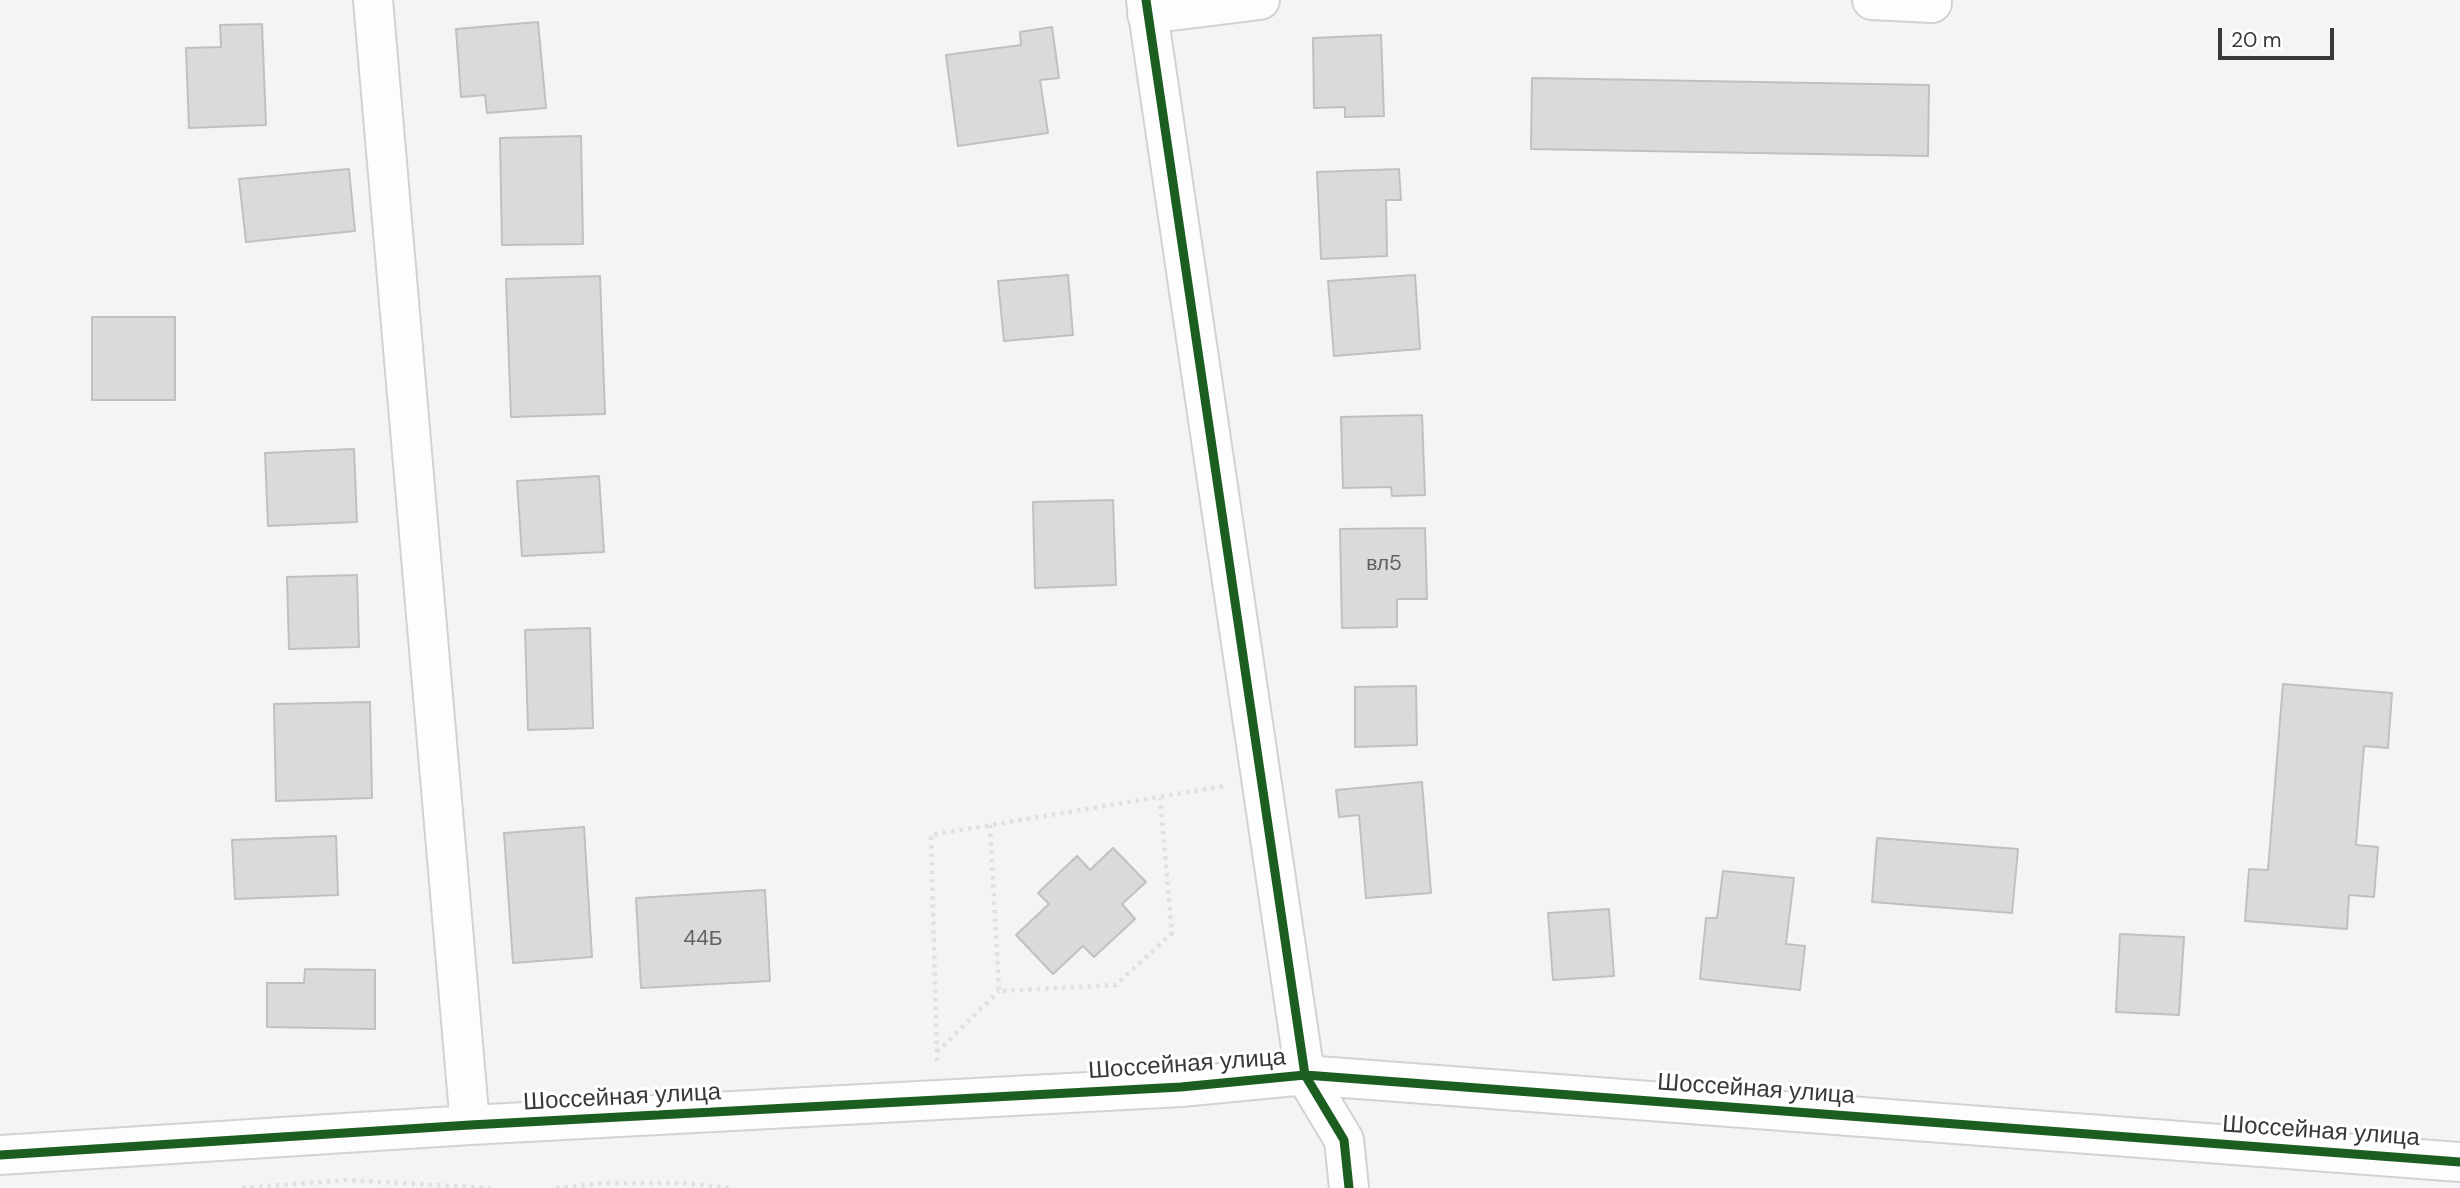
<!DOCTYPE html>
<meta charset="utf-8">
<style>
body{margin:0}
#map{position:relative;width:2460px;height:1188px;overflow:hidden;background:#f4f4f7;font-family:"DM Sans",sans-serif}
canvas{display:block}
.scale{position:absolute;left:2218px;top:28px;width:116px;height:32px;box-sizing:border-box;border:4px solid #39393b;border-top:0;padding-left:9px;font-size:21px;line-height:24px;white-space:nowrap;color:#39393b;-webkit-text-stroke:5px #fff;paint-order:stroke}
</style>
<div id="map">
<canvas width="2460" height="1188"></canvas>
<div class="scale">20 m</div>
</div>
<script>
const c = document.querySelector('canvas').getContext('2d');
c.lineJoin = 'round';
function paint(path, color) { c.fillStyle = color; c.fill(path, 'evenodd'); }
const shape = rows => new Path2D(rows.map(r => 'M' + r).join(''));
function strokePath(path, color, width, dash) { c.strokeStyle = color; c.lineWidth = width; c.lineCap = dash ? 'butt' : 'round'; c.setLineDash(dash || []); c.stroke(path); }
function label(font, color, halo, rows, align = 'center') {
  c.font = font + ' "DM Sans",sans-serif'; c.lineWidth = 6; c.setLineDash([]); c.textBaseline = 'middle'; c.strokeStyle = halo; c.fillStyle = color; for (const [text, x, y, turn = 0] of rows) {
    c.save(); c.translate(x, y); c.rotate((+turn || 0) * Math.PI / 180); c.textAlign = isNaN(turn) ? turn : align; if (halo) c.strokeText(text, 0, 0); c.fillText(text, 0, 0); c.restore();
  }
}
const building = shape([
 [538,22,546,108,487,113,485,95,461,97,456,29,538,22],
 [262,24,266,125,189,128,186,48,221,47,220,25,262,24],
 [1052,27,1059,78,1040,80,1048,133,958,146,946,55,1021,45,1020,32,1052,27],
 [1381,35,1384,116,1345,117,1345,107,1314,108,1313,38,1381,35],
 [1532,78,1929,85,1928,156,1531,149,1532,78],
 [581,136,583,244,502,245,500,138,581,136],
 [349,169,355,231,246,242,239,179,349,169],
 [1399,169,1401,200,1386,200,1387,256,1321,259,1317,172,1399,169],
 [1068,275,1073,335,1004,341,998,281,1068,275],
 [1415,275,1420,349,1334,356,1328,281,1415,275],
 [600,276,605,414,511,417,506,279,600,276],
 [92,317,175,317,175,400,92,400,92,317],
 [1422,415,1425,495,1392,496,1391,487,1343,488,1341,417,1422,415],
 [354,449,357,522,268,526,265,453,354,449],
 [599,476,604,552,522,556,517,481,599,476],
 [1113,500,1116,585,1035,588,1033,502,1113,500],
 [1425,528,1427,599,1397,599,1397,627,1342,628,1340,529,1425,528],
 [357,575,359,647,289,649,287,577,357,575],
 [590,628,593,728,528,730,525,630,590,628],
 [2283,684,2392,693,2388,748,2364,746,2356,845,2378,847,2374,897,2349,895,2347,929,2245,921,2249,869,2268,870,2283,684],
 [1416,686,1417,745,1355,747,1355,687,1416,686],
 [370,702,372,798,276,801,274,704,370,702],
 [1422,782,1431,893,1366,898,1359,815,1339,817,1336,790,1422,782],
 [584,827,592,957,513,963,504,833,584,827],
 [336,836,338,895,235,899,232,840,336,836],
 [1877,838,2018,849,2012,913,1872,902,1877,838],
 [1113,848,1146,882,1122,904,1135,919,1094,957,1083,946,1053,974,1016,935,1049,904,1038,893,1077,856,1090,870,1113,848],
 [1723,871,1794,878,1786,944,1805,946,1800,990,1700,979,1706,918,1717,918,1723,871],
 [765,890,770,981,641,988,636,898,765,890],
 [1609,909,1614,976,1553,980,1548,913,1609,909],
 [2120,934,2184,937,2179,1015,2116,1012,2120,934],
 [305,969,375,970,375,1029,267,1027,267,983,304,983,305,969]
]);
const path = shape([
 [990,825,999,991,1116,985,1172,933,1160,798],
 [937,1052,999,991],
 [937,1061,931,835,1224,786],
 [242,1188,347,1180,490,1188],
 [556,1188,605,1183,685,1183,729,1188]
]);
const minor = shape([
 [373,0,470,1125],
 [1146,0,1305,1075,1344,1140,1349,1188],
 [1872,0,1932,3],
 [1147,14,1260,0],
 [0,1155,470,1125,1181,1087,1305,1075,2460,1162]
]);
const cycleway = shape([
 [1146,0,1305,1075,1344,1140,1349,1188],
 [0,1155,470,1125,1181,1087,1305,1075,2460,1162]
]);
const numberNames = [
 ["вл5",1384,564],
 ["44Б",703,939]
];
const streetNames = [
 ["Шоссейная улица",1187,1065,-4],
 ["Шоссейная улица",1756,1090,4],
 ["Шоссейная улица",622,1098,-3],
 ["Шоссейная улица",2321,1132,4]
];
paint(building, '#dadadc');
strokePath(building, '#c0c0c2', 2);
strokePath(minor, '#d2d2d4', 42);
strokePath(path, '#e0e0e0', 4.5, [3.5, 5]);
strokePath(minor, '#fdfdfe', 38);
strokePath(cycleway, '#1b5e20', 9);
label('21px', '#616163', null, numberNames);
label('24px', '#39393b', '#fff', streetNames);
</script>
